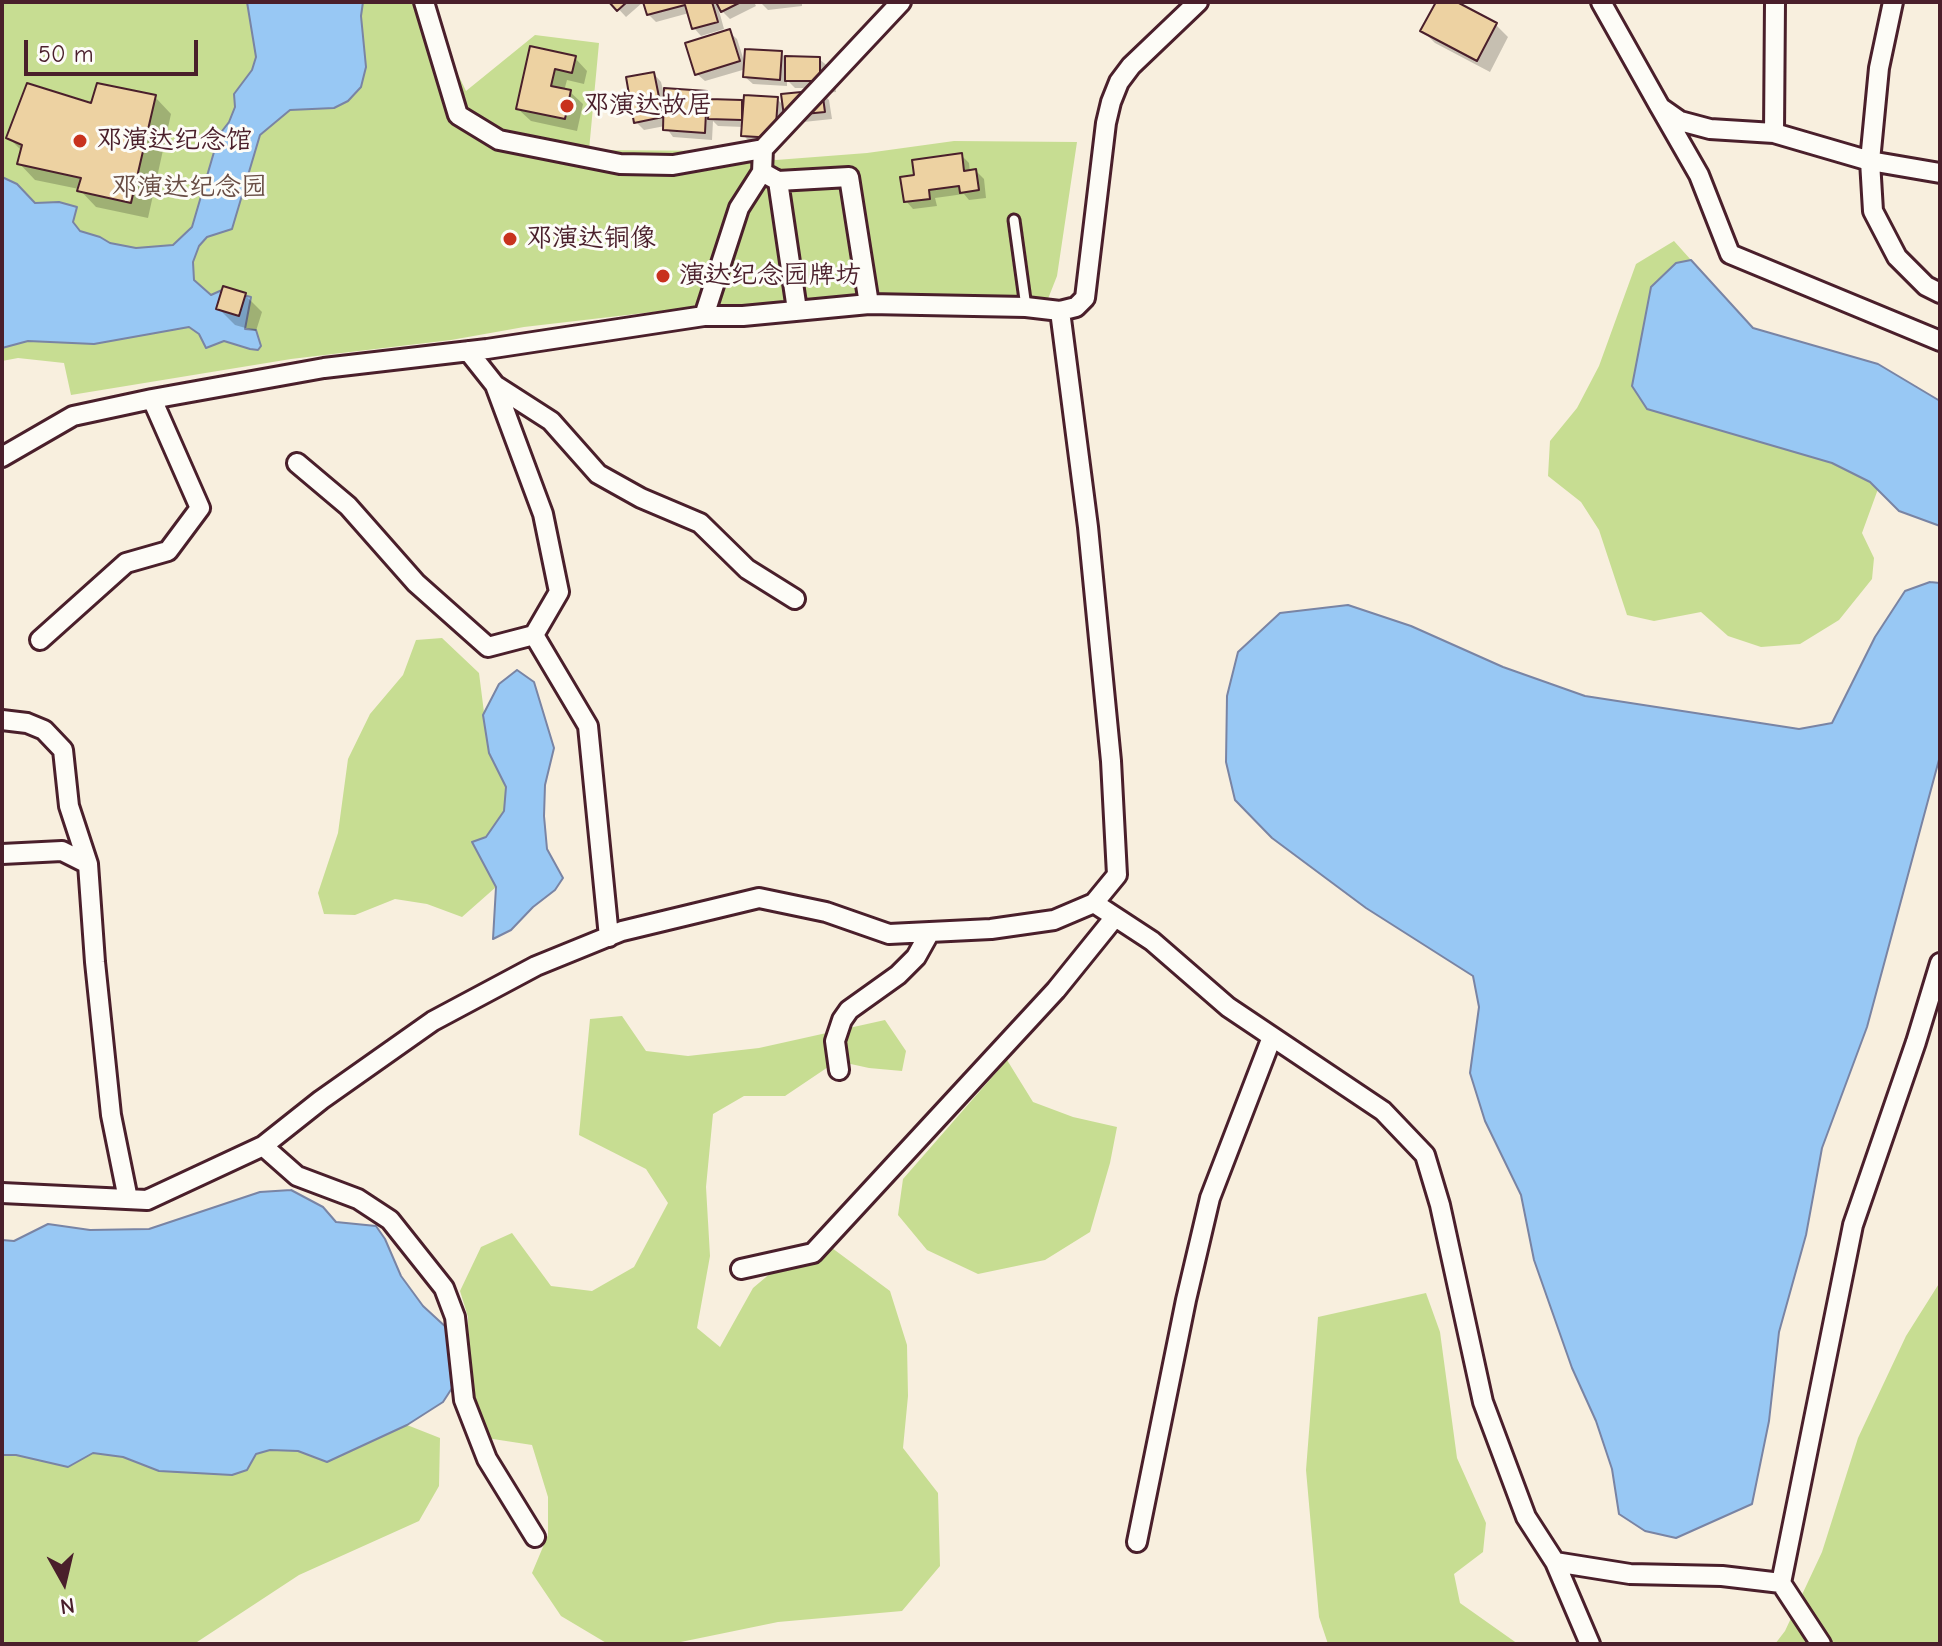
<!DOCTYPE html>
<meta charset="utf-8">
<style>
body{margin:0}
#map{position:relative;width:1942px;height:1646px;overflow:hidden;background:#f8efde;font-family:"Comic Neue",sans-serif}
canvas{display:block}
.frame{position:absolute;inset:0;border:4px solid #4a1f2b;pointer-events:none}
.north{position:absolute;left:24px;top:1542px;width:80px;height:80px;-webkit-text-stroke:6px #fdfcf7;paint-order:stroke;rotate:172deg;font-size:22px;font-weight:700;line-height:32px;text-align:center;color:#4a1f2b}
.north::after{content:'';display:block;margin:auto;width:28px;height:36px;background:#4a1f2b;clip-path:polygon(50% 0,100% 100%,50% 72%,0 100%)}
.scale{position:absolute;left:24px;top:40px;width:174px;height:36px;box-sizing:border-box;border:4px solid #4a1f2b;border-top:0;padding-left:10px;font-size:24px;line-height:28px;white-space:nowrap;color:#4a1f2b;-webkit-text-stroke:6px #fdfcf7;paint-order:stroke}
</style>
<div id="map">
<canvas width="1942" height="1646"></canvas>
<div class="frame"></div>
<div class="north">N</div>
<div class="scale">50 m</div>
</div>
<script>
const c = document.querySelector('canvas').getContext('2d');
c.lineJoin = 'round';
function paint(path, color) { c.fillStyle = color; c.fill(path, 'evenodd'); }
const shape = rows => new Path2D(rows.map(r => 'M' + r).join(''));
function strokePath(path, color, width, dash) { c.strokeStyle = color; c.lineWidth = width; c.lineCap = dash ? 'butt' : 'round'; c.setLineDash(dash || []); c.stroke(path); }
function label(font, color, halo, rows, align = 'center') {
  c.font = font + ' "Comic Neue","LXGW WenKai TC",sans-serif'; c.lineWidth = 6; c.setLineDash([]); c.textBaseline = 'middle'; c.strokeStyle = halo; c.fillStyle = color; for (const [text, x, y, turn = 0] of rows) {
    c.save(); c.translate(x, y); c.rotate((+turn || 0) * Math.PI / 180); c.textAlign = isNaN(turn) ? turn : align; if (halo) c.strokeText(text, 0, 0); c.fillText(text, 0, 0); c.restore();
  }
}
const green = shape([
 [2,2,423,2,466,91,535,35,599,43,589,150,730,151,776,160,867,153,954,141,1077,142,1057,276,1044,309,687,308,524,327,451,340,291,359,71,395,64,363,18,358,2,361],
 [1674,241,1691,260,1676,263,1647,409,1832,463,1870,482,1878,489,1862,533,1874,558,1872,579,1839,620,1800,644,1761,647,1728,636,1701,612,1654,621,1627,615,1599,530,1581,502,1548,476,1550,441,1577,408,1599,366,1636,264],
 [442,638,479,673,489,752,506,787,504,811,486,837,472,842,496,887,462,917,427,904,395,899,355,915,324,914,318,893,338,833,348,759,370,714,403,675,416,640],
 [622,1016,646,1051,688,1056,759,1048,885,1020,906,1051,902,1071,869,1068,837,1061,785,1096,744,1096,713,1114,706,1187,710,1256,697,1328,720,1347,753,1288,804,1245,832,1248,890,1291,907,1345,908,1396,903,1448,938,1493,940,1566,902,1611,778,1622,671,1644,608,1644,561,1616,532,1573,548,1535,548,1497,532,1445,480,1437,469,1386,468,1317,460,1291,481,1247,512,1233,551,1286,592,1291,634,1267,668,1203,646,1169,579,1135,590,1019],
 [1007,1060,1033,1102,1073,1117,1117,1127,1110,1163,1090,1232,1045,1260,978,1274,927,1250,898,1215,903,1179],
 [1940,1282,1940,1644,1775,1644,1785,1631,1822,1552,1858,1438,1906,1336],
 [1426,1293,1440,1332,1457,1458,1486,1523,1483,1552,1454,1574,1460,1603,1518,1644,1328,1644,1319,1617,1306,1470,1318,1317],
 [407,1425,440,1438,439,1486,419,1521,299,1575,194,1644,2,1644,2,1455,16,1455,68,1467,93,1453,123,1457,159,1471,247,1470,256,1454,270,1450,298,1451,327,1462]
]);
const water = shape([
 [247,2,363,2,361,16,366,67,361,87,348,101,334,108,290,110,260,135,232,229,207,237,199,246,193,262,194,280,211,295,222,290,251,297,245,329,256,330,261,346,258,350,250,349,224,341,206,348,199,334,189,327,94,344,28,341,2,348,2,177,17,184,35,203,59,202,77,207,73,222,80,231,100,237,110,243,136,248,173,245,192,227,219,135,229,122,235,107,234,94,252,70,256,57,247,2],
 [1691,260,1753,328,1878,364,1940,401,1940,526,1899,511,1870,482,1832,463,1647,409,1632,386,1651,287,1676,263,1691,260],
 [1930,582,1940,583,1940,756,1867,1027,1822,1148,1806,1235,1779,1332,1769,1421,1752,1504,1676,1538,1645,1531,1619,1514,1612,1469,1596,1421,1572,1368,1534,1260,1521,1195,1485,1121,1470,1073,1479,1007,1473,976,1366,908,1272,838,1235,800,1226,762,1227,696,1238,652,1280,613,1348,605,1411,626,1503,667,1585,696,1799,729,1832,723,1875,637,1905,591,1930,582],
 [517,670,534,682,554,748,545,785,544,816,547,849,563,878,555,890,533,907,511,930,493,939,496,887,472,842,486,837,504,811,506,787,489,753,483,715,499,684,517,670],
 [291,1190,323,1207,336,1222,376,1226,385,1239,401,1276,423,1306,448,1329,454,1385,443,1402,407,1425,327,1462,298,1451,270,1450,256,1454,247,1470,232,1475,159,1471,123,1457,93,1453,68,1467,16,1455,2,1455,2,1240,14,1241,48,1224,90,1230,149,1229,260,1192,291,1190]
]);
const shadow = shape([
 [612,2,641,2,642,3,626,17],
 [645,2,754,2,756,6,730,19,718,7,724,29,701,36,694,28,689,13,656,22,648,14],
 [760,2,802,2,802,6,768,10],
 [1438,2,1453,2,1496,25,1508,37,1490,72,1435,43,1423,31],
 [729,32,737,39,746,67,781,53,786,58,819,59,834,71,836,92,822,93,829,100,832,119,794,123,784,114,782,145,751,143,743,135,744,127,718,126,713,121,712,140,673,137,665,126,644,130,636,122,654,74,661,82,663,90,706,93,714,101,777,99,785,107,824,88,795,88,787,80,787,86,753,84,745,77,746,69,705,81,697,74],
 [532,49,575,58,587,71,584,84,567,80,564,91,570,92,583,104,577,131,531,121,518,109],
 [155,97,171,114,148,218,96,207,79,189,35,180,19,163,22,151,8,137,93,106],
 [961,155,969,163,970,172,976,171,984,179,986,198,969,200,964,194,935,198,937,206,913,209,906,201,916,176],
 [245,295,262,312,256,331,235,325,219,309]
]);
const building = shape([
 [609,2,627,2,617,11,609,2],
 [643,2,712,2,718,22,692,29,685,5,647,15,643,2],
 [716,2,741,2,721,12,716,2],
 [1436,2,1457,2,1497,23,1477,61,1420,31,1436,2],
 [730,29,740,61,695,75,685,43,730,29],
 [530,46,576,56,572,73,555,69,551,86,571,90,565,119,516,109,530,46],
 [745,49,782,51,780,80,743,77,745,49],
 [785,56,820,57,820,81,785,81,785,56],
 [654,72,663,117,634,123,626,77,654,72],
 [27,83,91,103,97,83,156,95,131,203,77,191,81,178,17,164,22,145,6,138,27,83],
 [664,88,707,91,705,133,663,130,664,88],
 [822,90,825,112,784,116,781,94,822,90],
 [744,95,778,97,775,138,741,136,744,95],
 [709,99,742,100,742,120,708,119,709,99],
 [962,153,964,171,976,169,979,190,960,193,959,186,929,190,930,199,904,202,900,177,914,175,912,160,962,153],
 [223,286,246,293,239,316,216,309,223,286]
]);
const lane = shape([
 [1014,220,1026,307]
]);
const street = shape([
 [424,2,458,115,499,140,620,164,673,165,763,149,901,2],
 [1601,2,1660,107,1680,121,1710,129,1774,133],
 [1775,2,1774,133,1870,161,1873,211,1897,257,1926,286,1940,293],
 [1893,2,1879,68,1870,161,1940,173],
 [1660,107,1699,175,1730,254,1940,341],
 [763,149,762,172,778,181,797,310],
 [778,181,849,177,869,304],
 [704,316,739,208,762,172],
 [468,351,495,385,551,421,598,474,641,498,700,523,747,569,795,599],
 [495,385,543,514,559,592,534,635,588,726,609,937],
 [2,457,73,416,152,399,324,368,487,349,704,316,743,316,869,304,1026,307,1060,311,1076,307,1085,298,1106,123,1111,102,1119,82,1131,66,1198,2],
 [297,463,348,506,416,583,488,647,534,635],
 [40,640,126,563,168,551,200,508,152,399],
 [2,720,27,723,44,730,63,750,69,806,88,864,95,962,111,1115,128,1199],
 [2,854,62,851,88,864],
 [1094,903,1152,941,1228,1007,1383,1111,1425,1155,1440,1205,1483,1402,1526,1517,1555,1562,1590,1644],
 [839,1070,835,1041,842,1020,849,1010,898,975,916,957,930,932],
 [263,1146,297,1176,358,1199,390,1220,444,1288,455,1317,464,1400,487,1459,535,1537],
 [2,1193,147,1200,263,1146,321,1100,433,1021,536,966,622,931,759,898,826,912,889,934,991,929,1054,920,1094,903,1117,875,1111,761,1088,527,1060,311],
 [741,1269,813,1253,1056,990,1115,917],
 [1137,1542,1186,1300,1210,1198,1272,1037],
 [1555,1562,1630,1574,1722,1576,1781,1583,1821,1644],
 [1781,1583,1853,1225,1916,1042,1940,963]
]);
const markers = [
 [567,106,8,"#c8321e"],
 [80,141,8,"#c8321e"],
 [510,239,8,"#c8321e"],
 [663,276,8,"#c8321e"]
];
const poiNames = [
 ["邓演达故居",583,106],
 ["邓演达纪念馆",96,141],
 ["邓演达铜像",526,239],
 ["演达纪念园牌坊",679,276]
];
const parkNames = [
 ["邓演达纪念园",189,188]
];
paint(green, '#c7dd92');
paint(water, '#98c8f4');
strokePath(water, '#7984a4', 2);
paint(shadow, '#0003');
paint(building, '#edd2a2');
strokePath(building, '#4a1f2b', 2);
strokePath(lane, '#4a1f2b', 15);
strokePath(street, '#4a1f2b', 24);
strokePath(lane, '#fdfcf7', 9);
strokePath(street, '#fdfcf7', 18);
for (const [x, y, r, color] of markers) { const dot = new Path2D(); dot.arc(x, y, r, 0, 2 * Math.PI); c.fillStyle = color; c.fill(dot); strokePath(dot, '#fdfcf7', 3); }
label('26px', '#4a1f2b', '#fdfcf7', poiNames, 'left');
label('26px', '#694e45', '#fdfcf7', parkNames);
</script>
